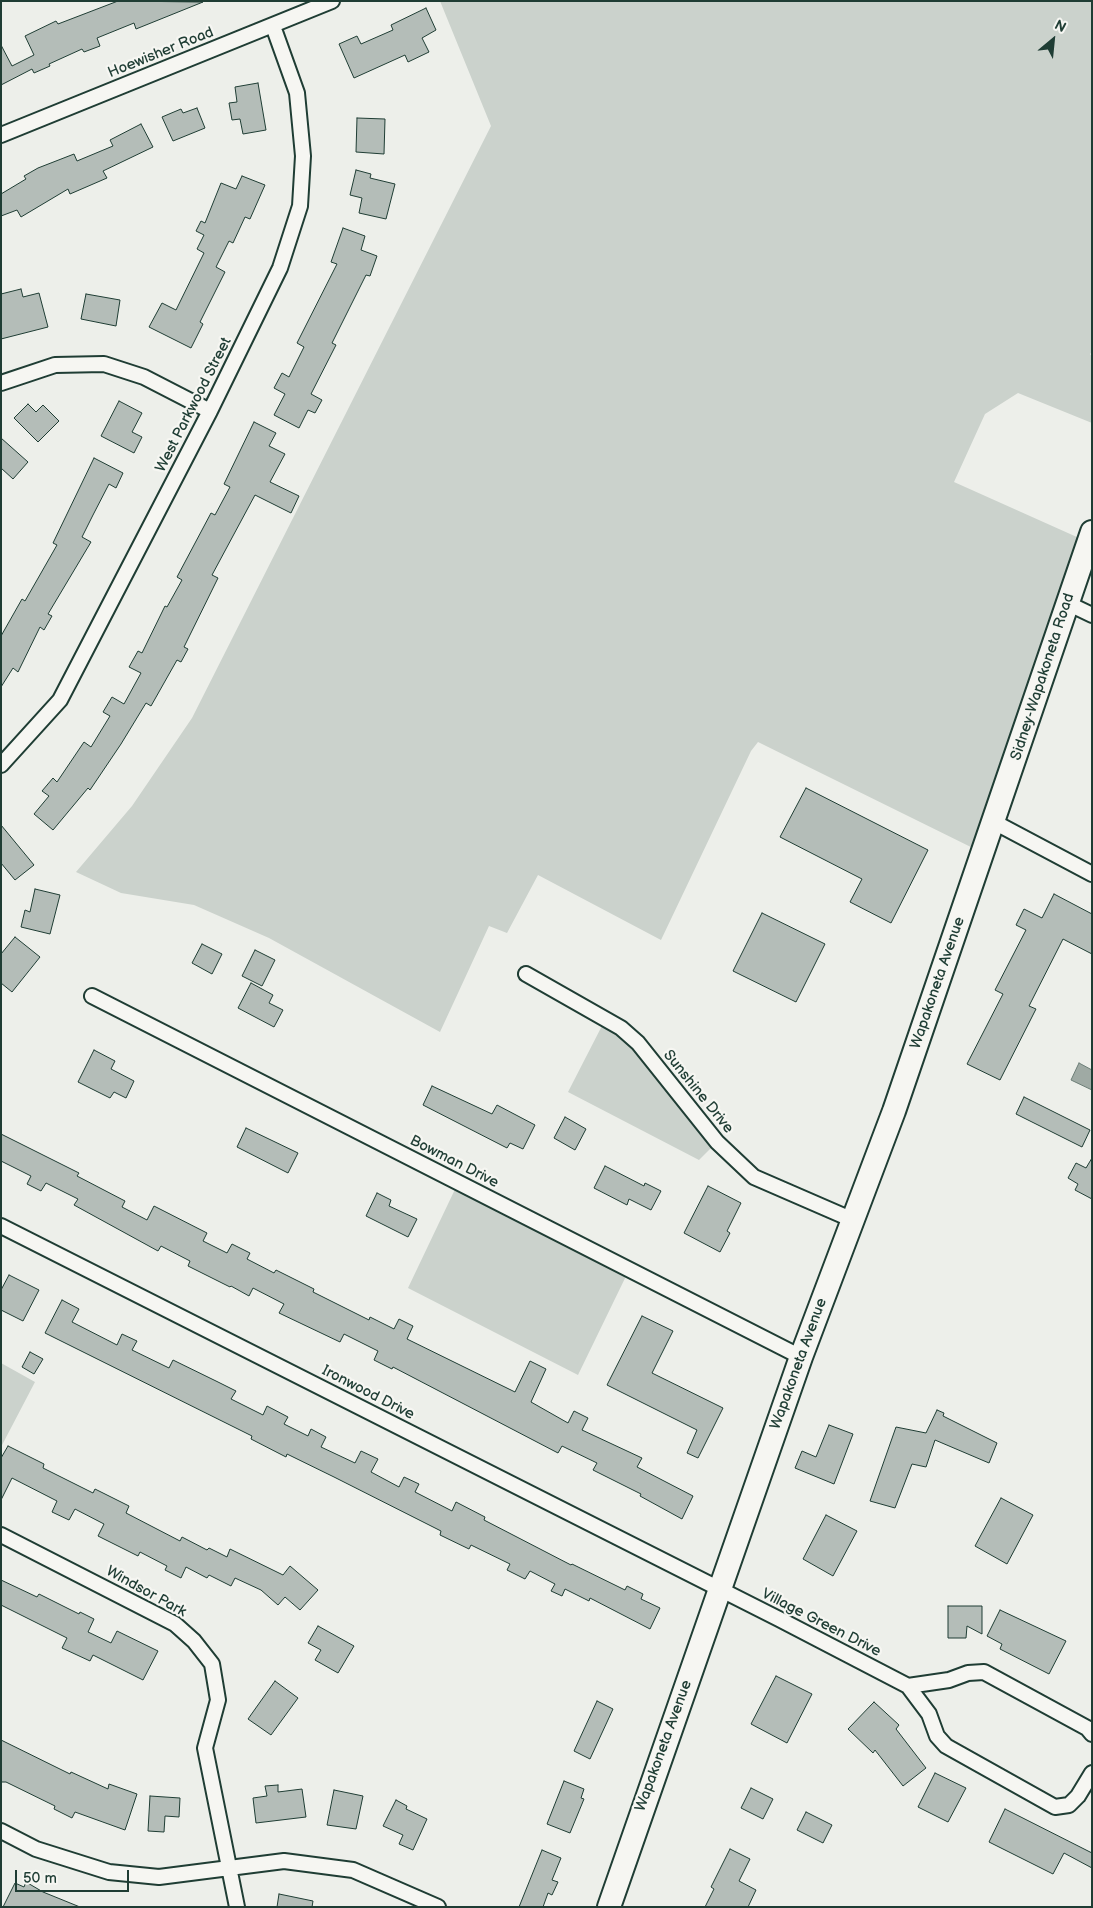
<!DOCTYPE html>
<style>
body{margin:0}
#map{position:relative;width:1093px;height:1908px;overflow:hidden;background:#edefea;font-family:"Balsamiq Sans",sans-serif}
canvas{display:block}
.frame{position:absolute;inset:0;border:2px solid #1f3d34;pointer-events:none}
.north{position:absolute;left:1028px;top:15px;width:50px;height:50px;-webkit-text-stroke:4px #f6f6f2;paint-order:stroke;rotate:28deg;font-size:14px;font-weight:700;line-height:20px;text-align:center;color:#1f3d34}
.north::after{content:'';display:block;margin:auto;width:18px;height:22px;background:#1f3d34;clip-path:polygon(50% 0,100% 100%,50% 72%,0 100%)}
.scale{position:absolute;left:15px;top:1870px;width:114px;height:22px;box-sizing:border-box;border:2px solid #1f3d34;border-top:0;padding-left:6px;font-size:15px;line-height:18px;white-space:nowrap;color:#1f3d34;-webkit-text-stroke:4px #f6f6f2;paint-order:stroke}
</style>
<div id="map">
<canvas width="1093" height="1908"></canvas>
<div class="frame"></div>
<div class="north">N</div>
<div class="scale">50 m</div>
</div>
<script>
const c = document.querySelector('canvas').getContext('2d');
c.lineJoin = 'round';
function paint(path, color) { c.fillStyle = color; c.fill(path, 'evenodd'); }
const shape = rows => new Path2D(rows.map(r => 'M' + r).join(''));
function strokePath(path, color, width, dash) { c.strokeStyle = color; c.lineWidth = width; c.lineCap = dash ? 'butt' : 'round'; c.setLineDash(dash || []); c.stroke(path); }
function label(font, color, halo, rows, align = 'center') {
  c.font = font + ' "Balsamiq Sans",sans-serif'; c.lineWidth = 4.5; c.setLineDash([]); c.textBaseline = 'middle'; c.strokeStyle = halo; c.fillStyle = color; for (const [text, x, y, turn = 0] of rows) {
    c.save(); c.translate(x, y); c.rotate((+turn || 0) * Math.PI / 180); c.textAlign = isNaN(turn) ? turn : align; if (halo) c.strokeText(text, 0, 0); c.fillText(text, 0, 0); c.restore();
  }
}
const green = shape([
 [440,1,1092,1,1092,352,1090,354,1092,357,1092,423,1018,393,985,414,954,482,1088,542,983,853,758,742,751,751,661,940,538,875,507,933,489,926,440,1032,269,938,194,905,121,893,76,872,132,806,192,718,491,126],
 [606,1018,621,1028,717,1142,699,1160,568,1092],
 [458,1183,629,1270,578,1375,408,1288],
 [1,1363,35,1382,1,1447]
]);
const water = shape([
 [1079,1063,1092,1070,1092,1090,1071,1080,1079,1063]
]);
const building = shape([
 [118,1,203,2,136,29,134,23,97,38,100,46,84,52,82,49,49,64,50,66,34,73,32,69,1,85,1,45,12,66,34,55,25,36,56,21,58,24,118,1],
 [426,8,436,30,422,38,429,52,408,62,405,55,354,78,339,44,357,36,361,44,393,30,391,25,426,8],
 [258,83,266,130,243,134,240,119,232,120,229,103,237,102,235,87,258,83],
 [197,108,205,128,173,141,162,117,181,109,183,113,197,108],
 [357,118,385,119,384,154,356,152,357,118],
 [141,124,153,147,103,171,107,178,70,194,68,189,21,217,17,210,1,216,1,194,26,179,24,176,38,168,74,154,77,161,113,146,110,140,141,124],
 [356,170,371,174,370,178,395,184,386,219,359,213,362,198,350,195,356,170],
 [242,176,265,185,250,219,245,217,233,243,229,241,216,267,225,272,200,322,203,324,191,348,149,327,162,303,176,310,204,253,197,249,204,235,196,231,201,221,205,223,221,183,236,189,242,176],
 [343,228,365,236,361,250,377,256,370,276,366,275,332,343,336,345,311,394,322,400,315,413,308,410,299,428,274,415,285,394,274,388,282,373,289,377,304,347,297,343,337,264,331,262,343,228],
 [21,289,23,297,39,293,48,327,1,339,1,294,21,289],
 [86,294,120,300,116,326,81,319,86,294],
 [119,401,142,413,132,432,142,437,134,453,101,436,119,401],
 [28,404,36,412,43,405,59,421,38,442,14,418,28,404],
 [254,422,276,433,269,446,285,454,270,482,299,496,291,513,255,495,212,575,218,578,184,647,188,649,181,662,177,660,151,706,146,703,121,744,90,790,88,788,53,830,34,814,49,796,42,791,53,778,57,782,84,742,91,747,110,716,103,712,112,697,124,704,141,673,129,667,138,651,142,653,165,606,167,607,182,580,177,577,211,513,215,515,230,487,224,484,254,422],
 [1,438,28,462,13,479,1,468,1,438],
 [94,458,123,473,116,488,109,484,93,515,82,537,91,542,48,614,52,616,44,630,40,627,18,672,13,668,1,687,1,636,22,599,25,601,57,545,53,543,94,458],
 [806,788,928,850,891,923,850,902,862,879,780,837,806,788],
 [1,825,34,865,15,880,1,863,1,825],
 [35,889,60,895,50,934,21,927,25,910,30,912,35,889],
 [1054,894,1092,914,1092,954,1063,939,1029,1006,1036,1009,1000,1080,967,1064,1003,994,995,990,1026,930,1016,925,1024,909,1042,918,1054,894],
 [762,913,825,944,796,1002,733,971,762,913],
 [15,937,40,957,12,992,1,983,1,954,15,937],
 [202,944,222,954,212,974,192,963,202,944],
 [255,950,275,960,262,986,242,976,255,950],
 [251,983,273,995,269,1003,283,1010,274,1027,238,1008,251,983],
 [94,1050,115,1061,111,1069,134,1081,126,1098,114,1092,110,1098,78,1082,94,1050],
 [432,1086,492,1114,497,1105,535,1125,523,1149,510,1143,507,1148,423,1105,432,1086],
 [1024,1097,1090,1130,1082,1147,1016,1114,1024,1097],
 [565,1117,586,1129,575,1150,554,1138,565,1117],
 [246,1128,298,1153,288,1173,237,1147,246,1128],
 [1,1134,79,1173,77,1176,125,1201,122,1207,147,1220,154,1206,207,1233,203,1241,227,1253,232,1244,250,1253,247,1259,274,1273,276,1270,314,1289,313,1292,369,1320,370,1317,394,1329,399,1319,413,1326,407,1339,515,1392,530,1361,546,1369,531,1402,568,1423,574,1411,588,1418,582,1430,642,1458,637,1467,693,1496,682,1519,640,1496,641,1494,593,1470,597,1463,562,1446,558,1453,393,1367,392,1369,374,1360,378,1351,344,1334,340,1342,279,1313,284,1304,253,1288,249,1296,231,1286,230,1287,188,1266,190,1261,161,1246,158,1251,74,1205,78,1199,46,1183,41,1191,27,1184,31,1176,1,1161,1,1134],
 [1092,1158,1092,1199,1075,1190,1078,1184,1068,1178,1076,1163,1086,1168,1092,1158],
 [605,1166,644,1186,645,1183,661,1191,651,1210,629,1199,627,1205,594,1188,605,1166],
 [708,1186,741,1203,727,1231,730,1233,720,1252,684,1233,708,1186],
 [377,1193,391,1200,389,1206,417,1219,408,1237,366,1216,377,1193],
 [9,1275,39,1290,23,1321,1,1310,1,1290,9,1275],
 [62,1300,79,1309,72,1322,117,1345,122,1334,137,1341,132,1350,169,1368,173,1360,218,1382,236,1391,231,1399,263,1415,267,1406,288,1417,284,1424,308,1436,311,1429,326,1437,321,1447,355,1463,361,1451,378,1459,371,1472,399,1487,404,1477,419,1484,415,1492,452,1511,456,1502,485,1517,484,1520,571,1565,572,1564,625,1590,627,1586,643,1594,641,1599,660,1608,650,1629,590,1598,589,1601,565,1589,562,1596,551,1591,555,1584,530,1571,525,1579,507,1570,510,1564,471,1545,469,1549,440,1535,441,1531,334,1477,287,1454,286,1457,251,1439,252,1436,45,1333,62,1300],
 [642,1316,673,1331,652,1373,723,1408,698,1458,687,1453,697,1430,607,1385,642,1316],
 [30,1352,43,1359,34,1374,22,1367,30,1352],
 [937,1410,944,1413,943,1416,997,1443,989,1463,935,1440,926,1467,912,1464,895,1508,870,1501,896,1427,926,1433,937,1410],
 [829,1425,853,1434,834,1484,795,1468,802,1451,816,1457,829,1425],
 [8,1446,44,1464,43,1468,93,1493,95,1489,129,1506,126,1513,180,1541,182,1537,207,1550,209,1548,227,1557,230,1549,283,1575,290,1566,318,1590,300,1610,285,1597,278,1605,261,1590,235,1578,231,1586,209,1575,207,1578,186,1567,181,1578,165,1570,167,1566,140,1552,138,1556,98,1536,104,1524,75,1509,69,1520,52,1512,57,1501,12,1478,1,1500,1,1458,8,1446],
 [1001,1498,1033,1515,1007,1564,975,1546,1001,1498],
 [826,1515,857,1531,833,1576,803,1559,826,1515],
 [1,1580,37,1597,39,1594,79,1614,80,1612,94,1619,88,1632,111,1643,117,1631,158,1651,143,1680,93,1655,90,1661,62,1648,67,1638,1,1605,1,1580],
 [948,1606,982,1606,982,1634,967,1626,966,1638,948,1638,948,1606],
 [1000,1610,1066,1641,1049,1674,1000,1649,1002,1644,987,1636,1000,1610],
 [318,1626,354,1646,338,1673,315,1660,321,1650,308,1643,318,1626],
 [776,1676,812,1694,787,1743,751,1724,776,1676],
 [275,1681,298,1698,271,1735,248,1719,275,1681],
 [597,1701,613,1709,590,1759,574,1751,597,1701],
 [874,1702,899,1725,896,1729,926,1768,903,1786,875,1750,873,1753,848,1729,874,1702],
 [1,1740,70,1774,71,1772,108,1789,109,1784,137,1794,125,1830,75,1812,72,1818,54,1809,55,1806,6,1782,1,1782,1,1740],
 [935,1773,966,1788,948,1822,918,1807,935,1773],
 [564,1781,584,1789,581,1798,584,1799,570,1833,547,1824,564,1781],
 [278,1785,278,1792,302,1789,306,1817,256,1823,253,1798,267,1796,265,1786,278,1785],
 [751,1788,773,1799,763,1819,741,1808,751,1788],
 [334,1790,363,1796,356,1829,327,1825,334,1790],
 [150,1796,180,1798,179,1817,165,1816,164,1832,148,1831,150,1796],
 [396,1800,407,1806,406,1809,427,1819,413,1850,399,1844,403,1835,383,1826,396,1800],
 [1005,1809,1092,1853,1092,1868,1064,1853,1053,1874,989,1842,1005,1809],
 [806,1812,832,1825,823,1843,797,1830,806,1812],
 [730,1849,750,1859,739,1881,756,1890,748,1907,705,1907,714,1889,711,1887,730,1849],
 [542,1850,561,1858,552,1880,558,1882,552,1895,548,1893,543,1907,519,1907,542,1850],
 [26,1882,43,1892,80,1907,3,1907,15,1883,24,1887,26,1882],
 [279,1894,313,1901,312,1907,277,1907,279,1894]
]);
const street = shape([
 [1,135,332,1],
 [1,383,55,365,104,364,144,377,210,411],
 [1067,603,1092,615],
 [1,765,60,700,210,411,280,268,300,206,303,156,297,93,273,26],
 [994,822,1092,874],
 [526,974,621,1028,638,1043,717,1142,754,1177,853,1220],
 [92,996,801,1357],
 [1,1226,779,1619,908,1686,929,1714,937,1736,946,1746,1055,1807,1069,1805,1078,1796,1092,1773],
 [1,1535,175,1624,194,1641,212,1664,218,1700,205,1748,237,1907],
 [908,1686,949,1680,968,1673,984,1672,1087,1728,1092,1734],
 [1,1831,36,1849,109,1872,159,1877,284,1861,353,1870,438,1907]
]);
const primary = shape([
 [609,1907,801,1357,894,1111,1092,532]
]);
const streetNames = [
 ["Hoewisher Road",161,53,-22],
 ["West Parkwood Street",194,405,-63],
 ["Sidney-Wapakoneta Road",1043,677,-72],
 ["Wapakoneta Avenue",938,983,-71],
 ["Sunshine Drive",698,1092,51],
 ["Bowman Drive",454,1162,27],
 ["Wapakoneta Avenue",799,1364,-70],
 ["Ironwood Drive",368,1393,27],
 ["Windsor Park",146,1592,29],
 ["Village Green Drive",821,1623,27],
 ["Wapakoneta Avenue",664,1746,-70]
];
paint(green, '#cbd2cc');
paint(water, '#9faaa4');
strokePath(water, '#6c7e77', 1);
paint(building, '#b4bdb8');
strokePath(building, '#1f3d34', 1);
strokePath(street, '#1f3d34', 18);
strokePath(primary, '#1f3d34', 26);
strokePath(street, '#f6f6f2', 14);
strokePath(primary, '#f6f6f2', 22);
label('15px', '#1f3d34', '#f6f6f2', streetNames);
</script>
